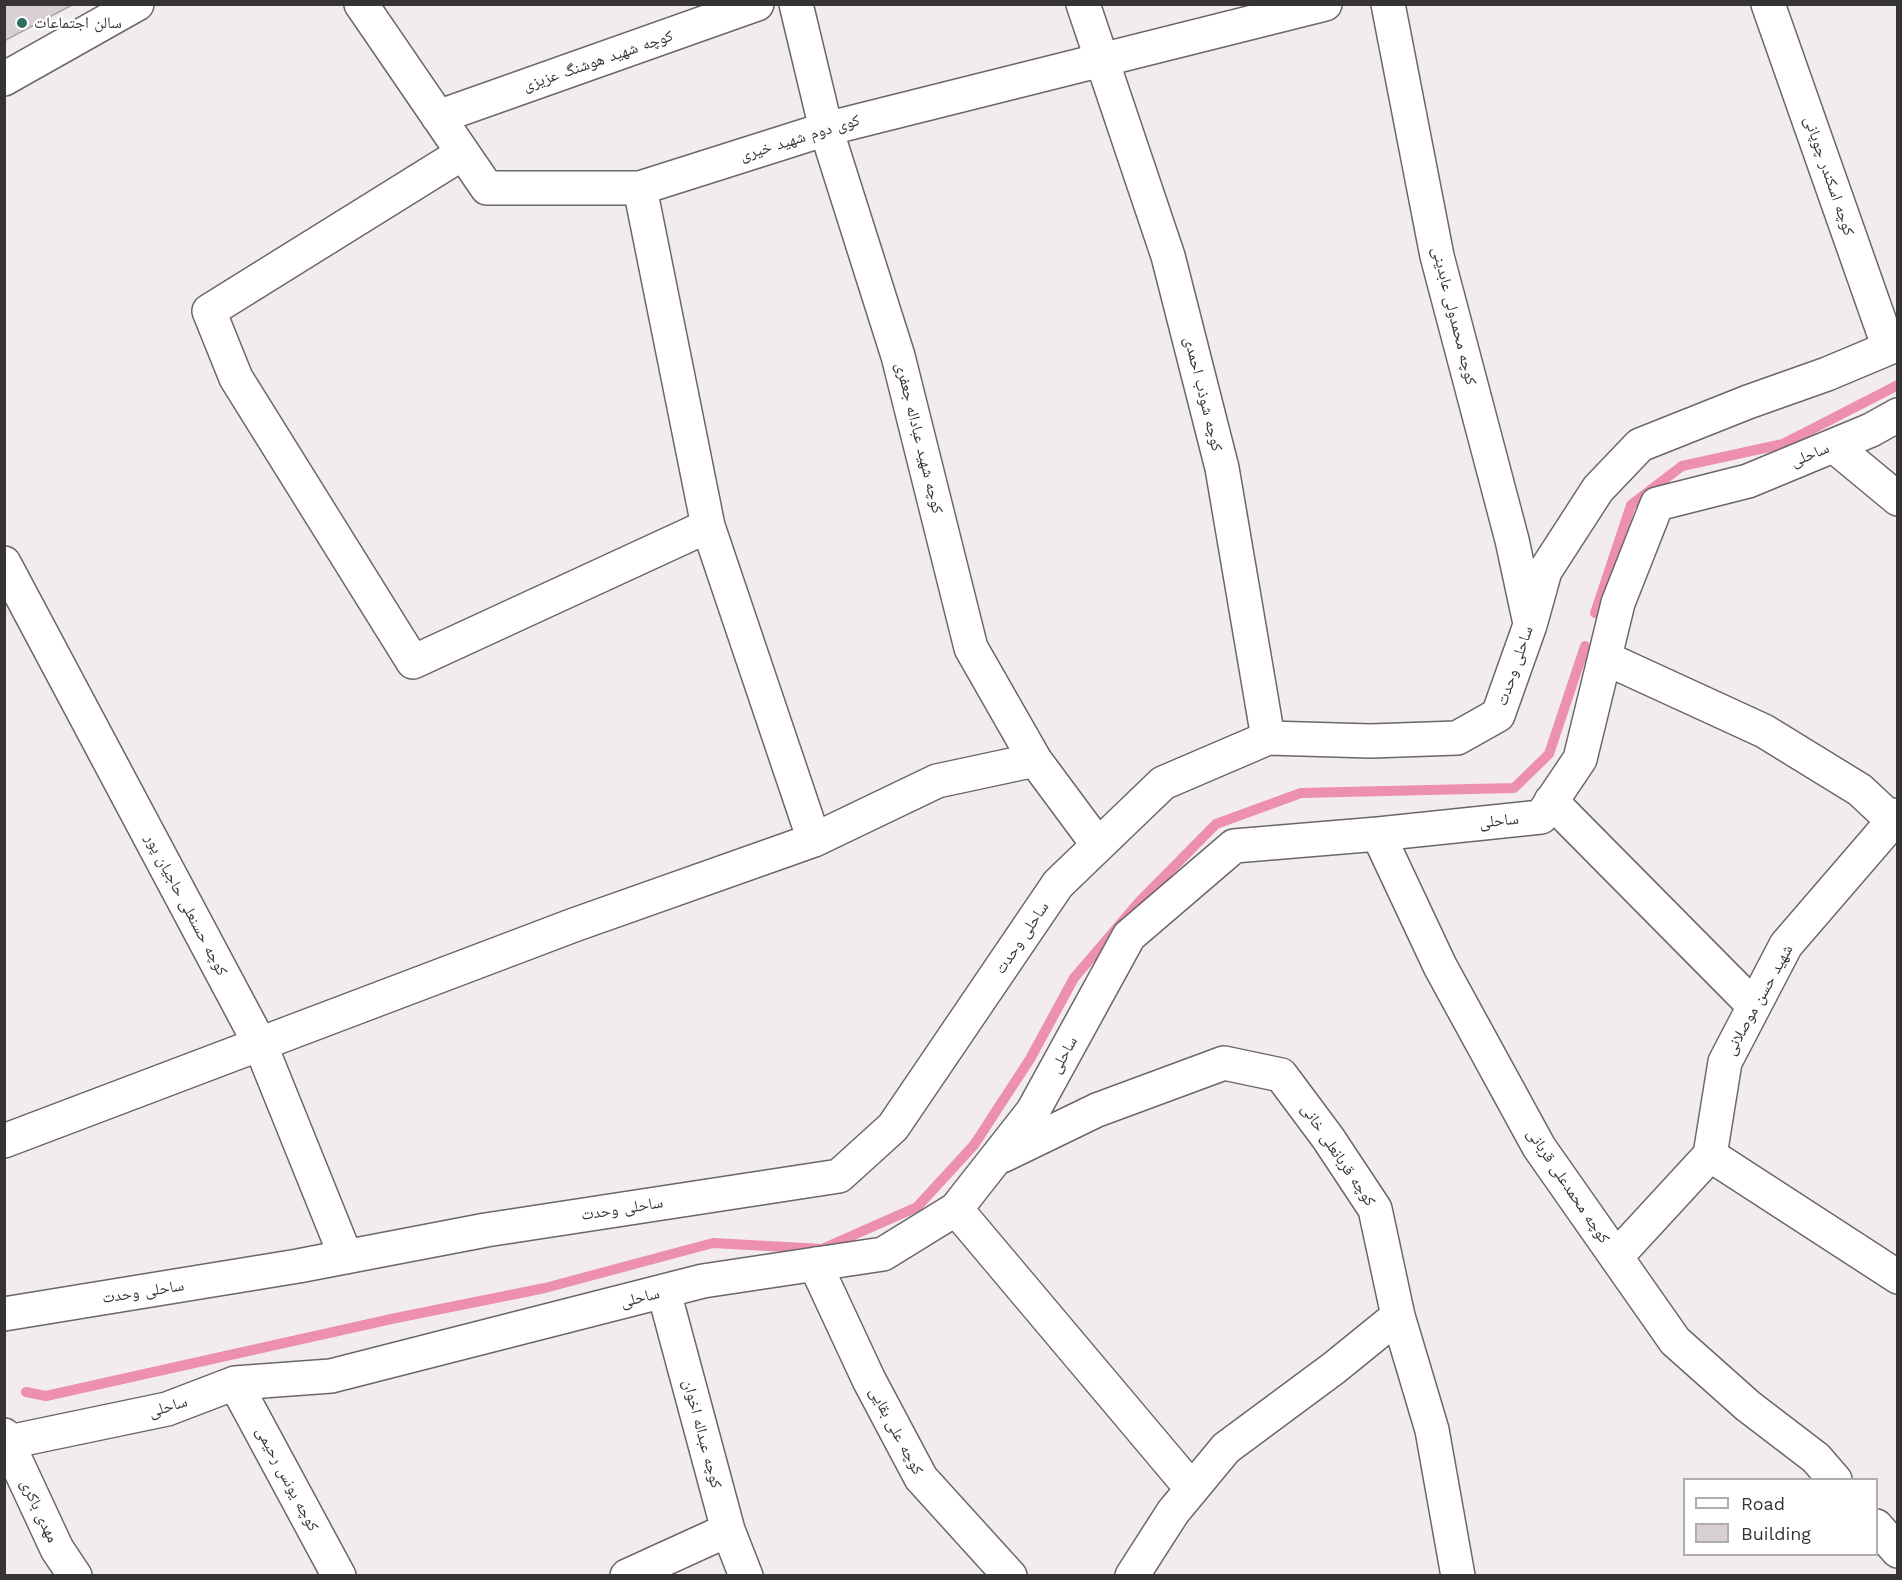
<!DOCTYPE html>
<meta charset="utf-8">
<style>
body{margin:0}
#map{position:relative;width:1902px;height:1580px;overflow:hidden;background:#f3ecee;font-family:"Work Sans",sans-serif}
canvas{display:block}
.frame{position:absolute;inset:0;border:6px solid #363334;pointer-events:none}
.legend{position:absolute;left:1683px;top:1478px;width:195px;height:78px;box-sizing:border-box;background:#fff;border:2px solid #afadae;margin:0;padding:8px 10px;list-style:none;font-size:18px;color:#363334}
.legend li{display:flex;align-items:center;gap:12px;height:30px}
.legend b{width:30px;border:2px solid #afadae}
</style>
<div id="map">
<canvas width="1902" height="1580"></canvas>
<div class="frame"></div>
<ul class="legend">
<li><b style="height:8px;background:#fff"></b>Road</li>
<li><b style="height:16px;background:#d8d0d2"></b>Building</li>
</ul>
</div>
<script>
const c = document.querySelector('canvas').getContext('2d');
c.lineJoin = 'round';
const shape = rows => new Path2D(rows.map(r => 'M' + r).join(''));
function strokePath(path, color, width, dash) { c.strokeStyle = color; c.lineWidth = width; c.lineCap = dash ? 'butt' : 'round'; c.setLineDash(dash || []); c.stroke(path); }
function paint(path, color) { c.fillStyle = color; c.fill(path, 'evenodd'); }
function label(font, color, halo, rows, align = 'center') {
  c.font = font + ' "Work Sans","Noto Naskh Arabic",sans-serif'; c.lineWidth = 4.5; c.setLineDash([]); c.textBaseline = 'middle'; c.strokeStyle = halo; c.fillStyle = color; for (const [text, x, y, turn = 0] of rows) {
    c.save(); c.translate(x, y); c.rotate((+turn || 0) * Math.PI / 180); c.textAlign = isNaN(turn) ? turn : align; if (halo) c.strokeText(text, 0, 0); c.fillText(text, 0, 0); c.restore();
  }
}
const stream = shape([
 [1595,613,1631,505,1682,466,1783,444,1898,385],
 [26,1392,46,1396,396,1318,545,1288,713,1243,822,1249,917,1207,974,1145,1030,1059,1074,978,1139,902,1216,824,1301,793,1514,788,1549,754,1585,646]
]);
const building = shape([
 [4,4,74,4,4,41,4,4]
]);
const minor = shape([
 [361,4,487,188,640,188,826,129,1325,4],
 [796,4,826,129,898,356,971,648,1035,760,1098,845],
 [1083,4,1168,256,1222,468,1268,738],
 [1388,4,1437,256,1512,540,1529,619],
 [1768,4,1889,348],
 [4,79,137,4],
 [438,117,757,4],
 [463,153,209,311,236,378,413,662,708,526],
 [640,188,708,526,814,840],
 [1834,446,1898,499],
 [4,563,260,1044,346,1257],
 [1605,658,1764,731,1860,790,1893,821],
 [1551,801,1754,1006],
 [1378,834,1440,966,1539,1147,1675,1341,1748,1406,1816,1458,1835,1480],
 [4,1141,574,925,814,840,937,781,1035,760],
 [1710,1155,1898,1277],
 [1002,1156,1097,1110,1224,1063,1281,1075,1328,1138,1375,1209,1398,1316,1432,1430,1458,1576],
 [956,1209,1192,1489],
 [1616,1257,1710,1155,1725,1062,1786,945,1898,815],
 [815,1264,869,1380,921,1478,1010,1576],
 [664,1292,728,1530,746,1576],
 [4,1314,298,1266,486,1230,839,1176,893,1127,1058,884,1163,783,1268,738,1371,741,1457,738,1498,715,1530,625,1545,571,1598,489,1640,445,1748,402,1827,374,1889,348,1898,342],
 [235,1383,339,1576],
 [4,1435,57,1549,75,1576],
 [4,1443,167,1409,235,1383,331,1376,703,1281,883,1254,956,1209,1033,1111,1129,936,1234,846,1378,834,1541,817,1580,759,1618,603,1657,504,1748,481,1871,430,1898,415],
 [1876,1526,1898,1551],
 [627,1576,728,1530],
 [1132,1576,1173,1512,1226,1448,1334,1368,1398,1316]
]);
const markers = [
 [22,23,6,"#2a6f62"]
];
const poiNames = [
 ["سالن اجتماعات",34,23]
];
const streetNames = [
 ["کوچه شهید هوشنگ عزیزی",598,61,-19],
 ["کوی دوم شهید خیری",800,138,-17],
 ["کوچه اسکندر چوپانی",1829,176,71],
 ["کوچه محمدولی عابدینی",1454,316,76],
 ["کوچه شوذب احمدی",1203,394,76],
 ["کوچه شهید عباداله جعفری",919,438,76],
 ["ساحلی",1810,455,-22],
 ["ساحلی وحدت",1515,666,-71],
 ["ساحلی",1499,821,-6],
 ["کوچه حسنعلی حاجیان پور",186,905,62],
 ["ساحلی وحدت",1022,938,-56],
 ["شهید حسن موصلانی",1759,1000,-61],
 ["ساحلی",1064,1055,-61],
 ["کوچه قربانعلی خانی",1338,1155,56],
 ["کوچه محمدعلی قربانی",1568,1186,56],
 ["ساحلی وحدت",622,1209,-9],
 ["ساحلی وحدت",143,1292,-9],
 ["ساحلی",640,1298,-14],
 ["ساحلی",168,1407,-17],
 ["کوچه علی بقایی",896,1431,62],
 ["کوچه عبداله اخوان",702,1434,75],
 ["کوچه یونس رحیمی",287,1479,62],
 ["مهدی باکری",39,1511,65]
];
strokePath(stream, '#ec90ae', 10);
paint(building, '#d8d0d2');
strokePath(building, '#afa8a9', 1.5);
strokePath(minor, '#6c6668', 36);
strokePath(minor, '#fff', 33);
for (const [x, y, r, color] of markers) { const dot = new Path2D(); dot.arc(x, y, r, 0, 2 * Math.PI); c.fillStyle = color; c.fill(dot); strokePath(dot, '#fff', 2); }
label('16px', '#363334', '#fff', poiNames, 'left');
label('16px', '#363334', '#fff', streetNames);
</script>
